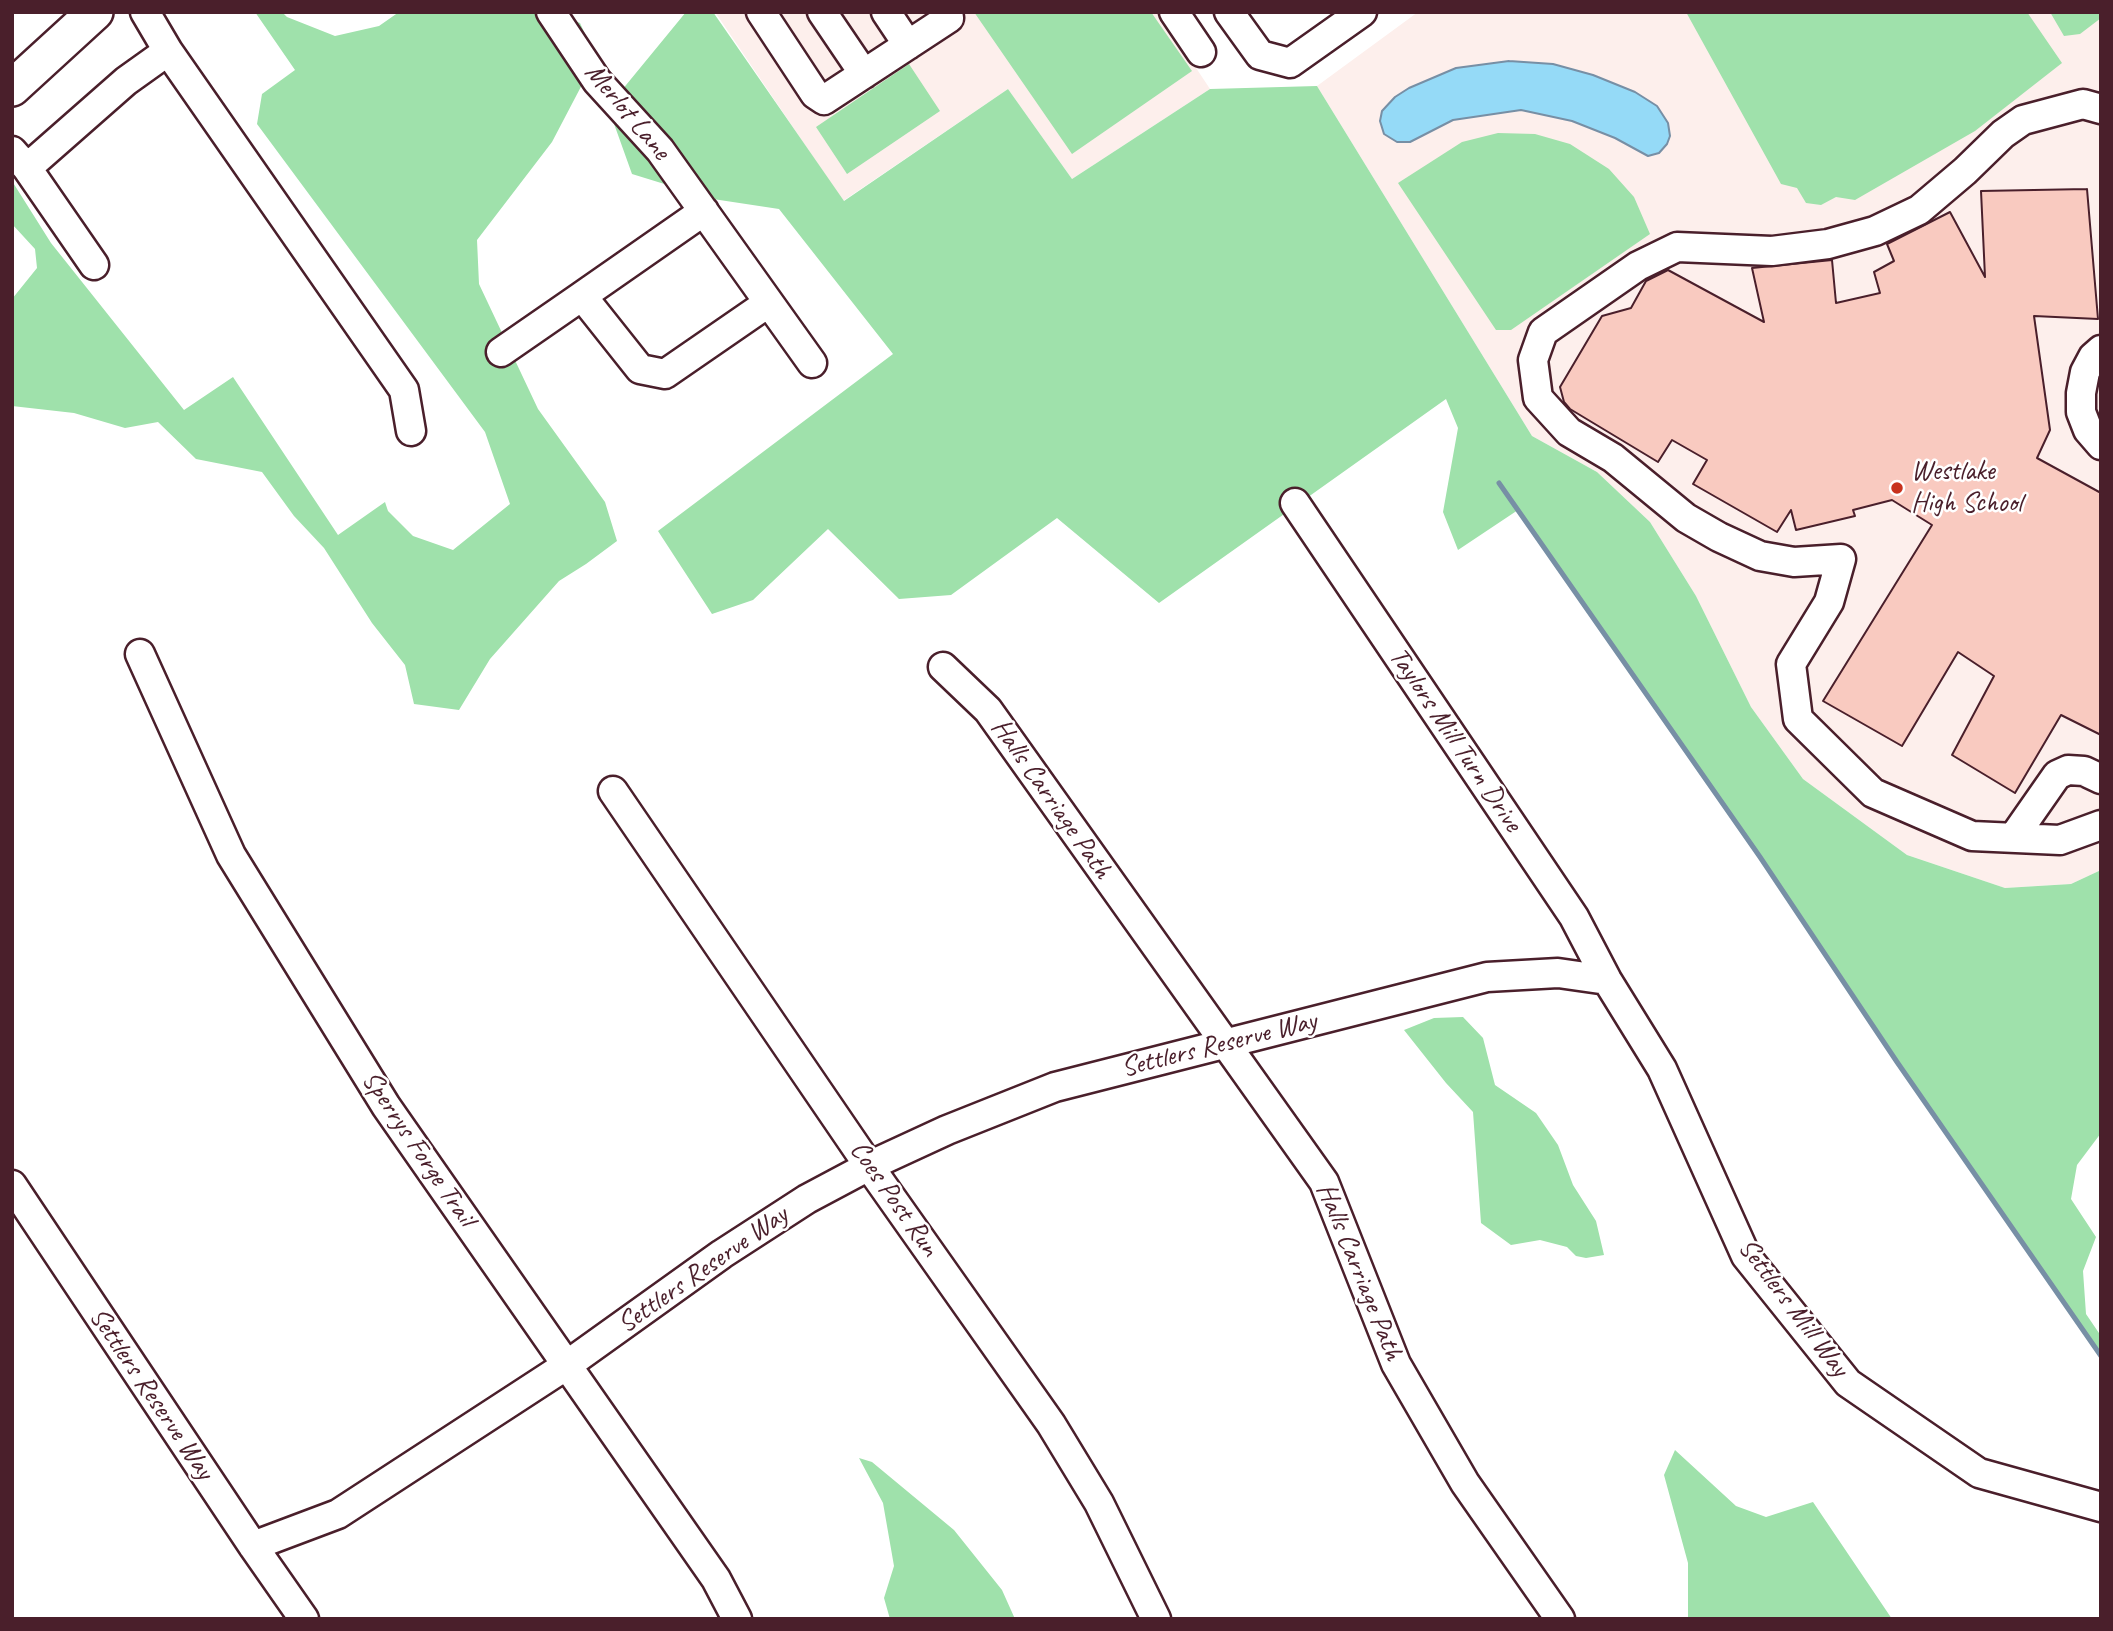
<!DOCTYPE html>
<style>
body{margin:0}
#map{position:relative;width:2113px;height:1631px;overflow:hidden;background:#fff;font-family:Caveat,sans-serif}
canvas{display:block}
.frame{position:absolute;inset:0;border:14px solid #4a1f2b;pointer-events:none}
</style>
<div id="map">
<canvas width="2113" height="1631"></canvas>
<div class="frame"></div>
</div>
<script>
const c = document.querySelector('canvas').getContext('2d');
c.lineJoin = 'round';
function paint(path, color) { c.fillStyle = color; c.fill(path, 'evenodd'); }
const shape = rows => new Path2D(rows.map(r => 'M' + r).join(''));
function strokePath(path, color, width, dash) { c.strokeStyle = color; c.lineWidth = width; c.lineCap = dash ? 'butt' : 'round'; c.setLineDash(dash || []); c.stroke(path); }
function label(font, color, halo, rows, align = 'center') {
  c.font = font + ' Caveat,sans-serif'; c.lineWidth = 5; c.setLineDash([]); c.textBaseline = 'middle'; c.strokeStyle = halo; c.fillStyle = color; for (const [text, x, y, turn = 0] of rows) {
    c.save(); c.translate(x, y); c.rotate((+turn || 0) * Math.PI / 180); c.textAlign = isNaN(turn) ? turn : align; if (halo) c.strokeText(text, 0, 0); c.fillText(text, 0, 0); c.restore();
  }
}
const built = shape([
 [715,12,1159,12,1210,89,1072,179,1008,89,843,201],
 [1418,12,2101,12,2101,870,2071,884,2005,888,1907,855,1803,779,1751,707,1696,596,1650,522,1597,472,1532,436,1317,86]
]);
const green = shape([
 [255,12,282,12,287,17,335,36,379,26,399,12,553,12,580,23,596,58,552,142,477,240,479,284,538,409,605,502,617,541,586,564,559,581,490,659,459,710,414,704,405,665,372,623,324,548,294,516,262,472,196,459,158,422,125,428,74,413,12,406,12,299,37,268,35,249,12,224,12,181,51,243,184,410,233,377,338,535,385,502,388,511,413,536,453,550,510,504,485,432,257,124,262,94,295,70],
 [686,12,713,12,844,201,1008,89,1072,179,1210,89,1317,86,1532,436,1597,472,1650,522,1696,596,1751,707,1803,779,1907,855,2005,888,2071,884,2101,870,2101,1133,2077,1165,2071,1199,2096,1237,2083,1271,2086,1314,2101,1336,2101,1356,1897,1062,1760,857,1518,510,1458,550,1443,512,1458,428,1446,399,1159,603,1057,518,951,595,899,599,828,529,753,600,712,614,658,531,893,354,779,209,713,199,632,174,608,107],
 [974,12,1151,12,1192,71,1072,154],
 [1686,12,2027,12,2062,63,1975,131,1855,200,1836,197,1821,205,1806,203,1797,188,1781,184],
 [2050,12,2101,12,2101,18,2080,34,2064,36],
 [909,64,940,111,847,174,816,127],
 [1498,133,1535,134,1570,144,1609,169,1634,197,1650,234,1511,330,1496,330,1398,183,1462,142],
 [1463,1017,1483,1038,1495,1085,1536,1113,1558,1145,1573,1185,1596,1221,1604,1255,1586,1258,1576,1256,1567,1247,1540,1240,1511,1245,1481,1223,1473,1112,1446,1083,1404,1030,1434,1018],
 [1675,1450,1736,1506,1766,1517,1813,1502,1892,1619,1688,1619,1688,1563,1664,1475],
 [859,1458,872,1462,954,1530,1002,1590,1015,1619,890,1619,884,1598,894,1566,883,1503]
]);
const water = shape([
 [1509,61,1553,64,1593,75,1635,92,1657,106,1668,123,1670,136,1667,144,1659,153,1648,156,1615,138,1572,121,1521,110,1453,120,1410,142,1397,142,1384,134,1380,121,1382,111,1395,97,1409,88,1456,68,1509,61]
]);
const stream = shape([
 [1499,483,1760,857,1897,1062,2101,1356]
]);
const building = shape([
 [2087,189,2098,319,2034,316,2050,430,2037,458,2101,493,2101,735,2061,715,2015,793,1952,755,1994,676,1958,652,1902,746,1823,701,1932,525,1892,500,1853,510,1855,516,1796,530,1791,510,1777,532,1693,484,1707,460,1672,440,1658,462,1570,409,1564,402,1560,387,1602,316,1631,308,1646,281,1668,270,1764,322,1752,268,1832,260,1836,303,1880,293,1874,272,1894,261,1887,244,1950,212,1985,277,1981,191,2087,189]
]);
const minor = shape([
 [551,12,597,81,660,150,812,363],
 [761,12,815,94,824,100,949,18,948,12],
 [822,12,864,74],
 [886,12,908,45],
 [1174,12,1201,52],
 [1229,12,1260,55,1290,63,1362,12],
 [168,51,404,390,411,431],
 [2101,109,2083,104,2023,120,2003,134,1965,171,1919,210,1875,231,1828,244,1772,251,1677,247,1638,266,1543,332,1533,360,1538,398,1569,432,1613,458,1686,518,1719,537,1760,556,1794,562,1841,559,1829,602,1791,664,1798,719,1873,793,1972,836,2060,840,2101,825],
 [12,151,27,168,126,81,168,51,145,12],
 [27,168,94,265],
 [704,211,582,296,640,369,665,374,768,303],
 [2101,350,2093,357,2085,372,2081,393,2081,412,2088,430,2101,445],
 [501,352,582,296],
 [1295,503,1574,917,1607,980,1662,1069,1746,1256,1848,1383,1979,1473,2101,1507],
 [140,654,231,855,386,1106,716,1579,737,1619],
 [943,667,988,710,1324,1182,1396,1364,1465,1483,1560,1619],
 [613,791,869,1166,1051,1424,1099,1503,1156,1619],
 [2013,838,2057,775,2068,770,2084,771,2101,779],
 [12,1185,253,1546,304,1619],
 [253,1546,338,1514,567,1365,722,1254,807,1199,869,1166,947,1130,1055,1087,1487,977,1558,973,1607,980]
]);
const major = shape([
 [12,88,95,12]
]);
const markers = [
 [1897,488,7,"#c8321e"]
];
const streetNames = [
 ["Merlot Lane",627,112,50],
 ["Taylors Mill Turn Drive",1455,740,56],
 ["Halls Carriage Path",1051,799,55],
 ["Settlers Reserve Way",1219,1045,-14],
 ["Sperrys Forge Trail",418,1149,56],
 ["Coes Post Run",894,1199,55],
 ["Settlers Reserve Way",703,1270,-35],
 ["Halls Carriage Path",1359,1272,68],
 ["Settlers Mill Way",1793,1308,53],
 ["Settlers Reserve Way",151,1394,56]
];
const poiNames = [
 ["Westlake",1911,472],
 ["High School",1911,504]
];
paint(built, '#fdefec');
paint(green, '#9fe1ab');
paint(water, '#95daf7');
strokePath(water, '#778fa5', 2);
strokePath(stream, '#778fa5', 5);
paint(building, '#f9cac0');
strokePath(building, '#4a1f2b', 2);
strokePath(minor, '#4a1f2b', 33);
strokePath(major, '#4a1f2b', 40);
strokePath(minor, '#fff', 28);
strokePath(major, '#fff', 35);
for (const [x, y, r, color] of markers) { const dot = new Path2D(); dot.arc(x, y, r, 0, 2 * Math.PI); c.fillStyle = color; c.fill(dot); strokePath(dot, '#fff', 2.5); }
label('28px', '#4a1f2b', '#fff', streetNames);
label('28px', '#4a1f2b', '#fff', poiNames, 'left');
</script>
